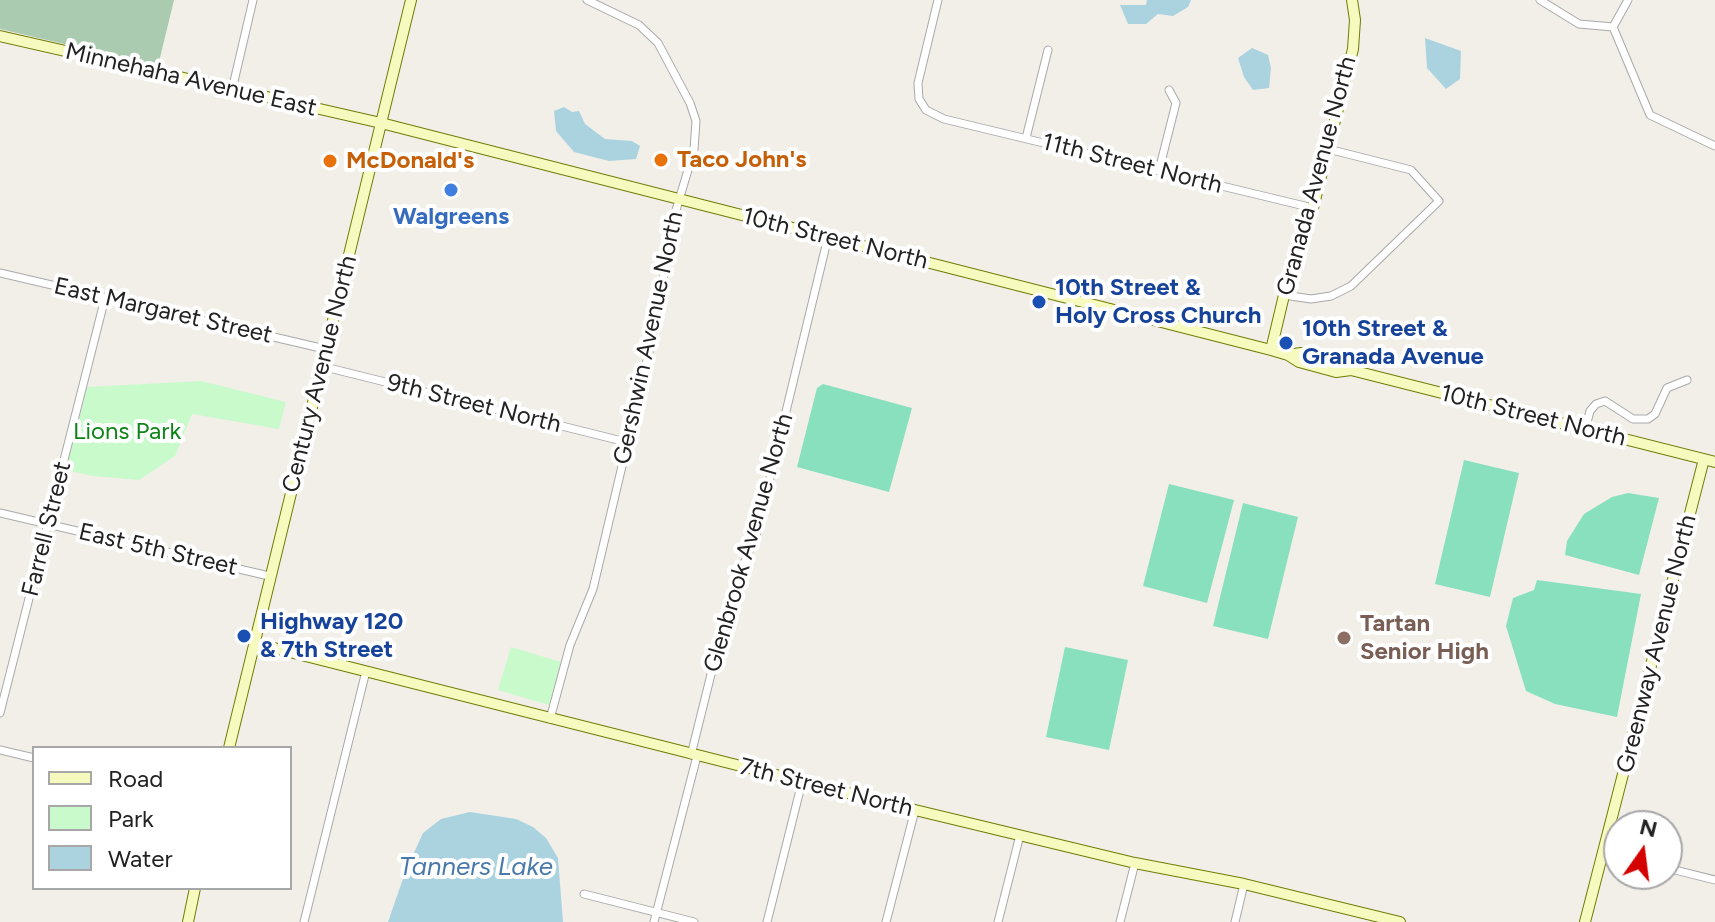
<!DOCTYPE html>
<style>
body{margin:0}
#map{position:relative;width:1715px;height:922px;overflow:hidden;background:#f2efe9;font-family:Figtree,sans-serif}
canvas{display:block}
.legend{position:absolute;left:32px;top:746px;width:260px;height:144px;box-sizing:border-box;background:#fff;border:2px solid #a7a7a7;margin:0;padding:10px 14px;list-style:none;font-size:24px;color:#222}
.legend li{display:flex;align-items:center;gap:16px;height:40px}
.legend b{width:40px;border:2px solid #a7a7a7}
.north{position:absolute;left:1603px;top:810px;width:80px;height:80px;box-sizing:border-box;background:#fff;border:2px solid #a7a7a7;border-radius:50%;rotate:14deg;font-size:22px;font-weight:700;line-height:32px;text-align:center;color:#222}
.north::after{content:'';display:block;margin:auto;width:28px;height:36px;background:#d40000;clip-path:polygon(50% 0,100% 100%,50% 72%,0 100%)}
</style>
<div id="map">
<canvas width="1715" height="922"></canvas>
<ul class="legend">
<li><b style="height:10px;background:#f7fabf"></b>Road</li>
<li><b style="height:22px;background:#c8facc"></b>Park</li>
<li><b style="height:22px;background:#aad3df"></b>Water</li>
</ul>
<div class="north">N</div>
</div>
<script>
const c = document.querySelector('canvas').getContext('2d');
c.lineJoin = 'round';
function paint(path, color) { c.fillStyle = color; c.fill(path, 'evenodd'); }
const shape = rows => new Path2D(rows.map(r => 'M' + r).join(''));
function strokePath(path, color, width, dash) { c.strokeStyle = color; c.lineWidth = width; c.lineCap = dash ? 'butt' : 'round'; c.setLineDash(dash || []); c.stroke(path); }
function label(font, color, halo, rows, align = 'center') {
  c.font = font + ' Figtree,sans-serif'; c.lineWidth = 8; c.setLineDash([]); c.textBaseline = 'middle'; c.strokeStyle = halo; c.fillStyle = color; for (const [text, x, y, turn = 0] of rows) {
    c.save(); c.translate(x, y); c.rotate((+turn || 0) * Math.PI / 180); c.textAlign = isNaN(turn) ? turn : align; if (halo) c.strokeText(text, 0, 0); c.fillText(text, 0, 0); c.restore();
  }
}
const cemetery = shape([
 [0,0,174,0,158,66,0,29]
]);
const park = shape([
 [201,381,286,402,279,429,192,414,175,456,139,480,92,476,66,470,87,387],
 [511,647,561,662,549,705,498,690]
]);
const pitch = shape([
 [823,384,912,408,889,492,797,467,817,388],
 [1464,460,1519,473,1490,597,1435,584],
 [1169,484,1234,500,1207,603,1143,586],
 [1628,493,1659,498,1639,575,1565,555,1567,541,1584,514,1612,497],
 [1243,503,1298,517,1268,639,1213,626],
 [1537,580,1641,594,1617,717,1555,704,1526,691,1506,626,1513,598,1534,590],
 [1065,647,1128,660,1109,750,1046,737]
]);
const water = shape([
 [1147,0,1191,0,1188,7,1173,16,1158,14,1146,24,1128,24,1120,5,1146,5],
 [1425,38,1461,51,1460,79,1446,89,1427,68],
 [1252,48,1268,55,1271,68,1269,88,1253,90,1244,77,1238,58],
 [564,107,572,112,579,111,585,124,605,139,632,141,640,146,636,159,609,161,574,152,556,131,554,111],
 [470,812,516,819,533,827,546,838,558,858,563,922,388,922,406,870,423,833,441,819]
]);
const street = shape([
 [938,0,918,83,919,99,926,110,944,119,1313,208],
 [1540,0,1579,24,1613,27,1650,115,1715,146],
 [1613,27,1628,0],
 [232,90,253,0],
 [1026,138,1048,50],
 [1159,170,1176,103,1169,90],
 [0,273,325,349],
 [1284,295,1311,299,1331,296,1351,286,1439,201,1411,170,1328,149],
 [321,366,626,442],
 [1585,430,1590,411,1596,404,1605,401,1633,419,1648,419,1655,414,1667,388,1687,380],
 [0,513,269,576],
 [0,713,105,298],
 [550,719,570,645,593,589,652,339,676,210,694,150,696,121,690,103,658,43,639,25,587,0],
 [0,750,34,758],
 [691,755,724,622,739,575,757,532,828,237],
 [1604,853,1619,856],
 [1667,868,1715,880],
 [584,894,694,922],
 [304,922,366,671],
 [654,922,697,756],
 [767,922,802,782],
 [886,922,915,810],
 [998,922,1020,835],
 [1120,922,1135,863],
 [1235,922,1244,884]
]);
const secondary = shape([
 [0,36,381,123,1271,350,1288,355,1299,362,1336,372,1351,370],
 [1271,350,1294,253,1313,208,1353,49,1355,20,1352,0],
 [1288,355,1301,353,1319,358,1338,363,1351,370,1715,462],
 [254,643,915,810,1135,863,1244,884,1400,922],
 [229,748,411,0],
 [188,922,195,888],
 [1585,922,1704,459]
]);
const markers = [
 [661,160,8,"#e8710a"],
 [330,161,8,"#e8710a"],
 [451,190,8,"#3f7fe0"],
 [1039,302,8,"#1a4fb4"],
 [1286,343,8,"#1a4fb4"],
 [244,636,8,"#1a4fb4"],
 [1344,638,8,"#8d6e63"]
];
const streetNames = [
 ["Minnehaha Avenue East",191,80,13],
 ["11th Street North",1132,164,14],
 ["Granada Avenue North",1317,176,-75],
 ["10th Street North",835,239,14],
 ["East Margaret Street",163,311,13],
 ["Gershwin Avenue North",649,338,-78],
 ["Century Avenue North",320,374,-76],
 ["9th Street North",474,404,14],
 ["10th Street North",1533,416,14],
 ["Farrell Street",47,529,-76],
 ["Glenbrook Avenue North",749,543,-74],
 ["East 5th Street",158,550,13],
 ["Greenway Avenue North",1657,644,-76],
 ["7th Street North",826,788,14]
];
const foodNames = [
 ["Taco John's",677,160],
 ["McDonald's",346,161]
];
const shopNames = [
 ["Walgreens",451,217]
];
const transitNames = [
 ["10th Street &",1055,288],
 ["Holy Cross Church",1055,316],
 ["10th Street &",1302,329],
 ["Granada Avenue",1302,357],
 ["Highway 120",260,622],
 ["& 7th Street",260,650]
];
const parkNames = [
 ["Lions Park",127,432]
];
const educationNames = [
 ["Tartan",1360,624],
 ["Senior High",1360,652]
];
const waterNames = [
 ["Tanners Lake",476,867]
];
paint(cemetery, '#aacbaf');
paint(park, '#c8facc');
paint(pitch, '#88e0be');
paint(water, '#aad3df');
strokePath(street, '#a9a9a9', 9);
strokePath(secondary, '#707d05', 12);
strokePath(street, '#fff', 7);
strokePath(secondary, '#f7fabf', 10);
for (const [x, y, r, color] of markers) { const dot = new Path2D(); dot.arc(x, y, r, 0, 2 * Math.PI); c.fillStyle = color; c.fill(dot); strokePath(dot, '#fff', 3); }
label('24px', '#222', '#fff', streetNames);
label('bold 24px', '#c56008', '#fff', foodNames, 'left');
label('bold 24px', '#366cbe', '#fff', shopNames);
label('bold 24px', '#164399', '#fff', transitNames, 'left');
label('24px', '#0c8416', '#fff', parkNames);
label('bold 24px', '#785e54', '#fff', educationNames, 'left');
label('italic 26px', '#4a7aab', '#fff', waterNames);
</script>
